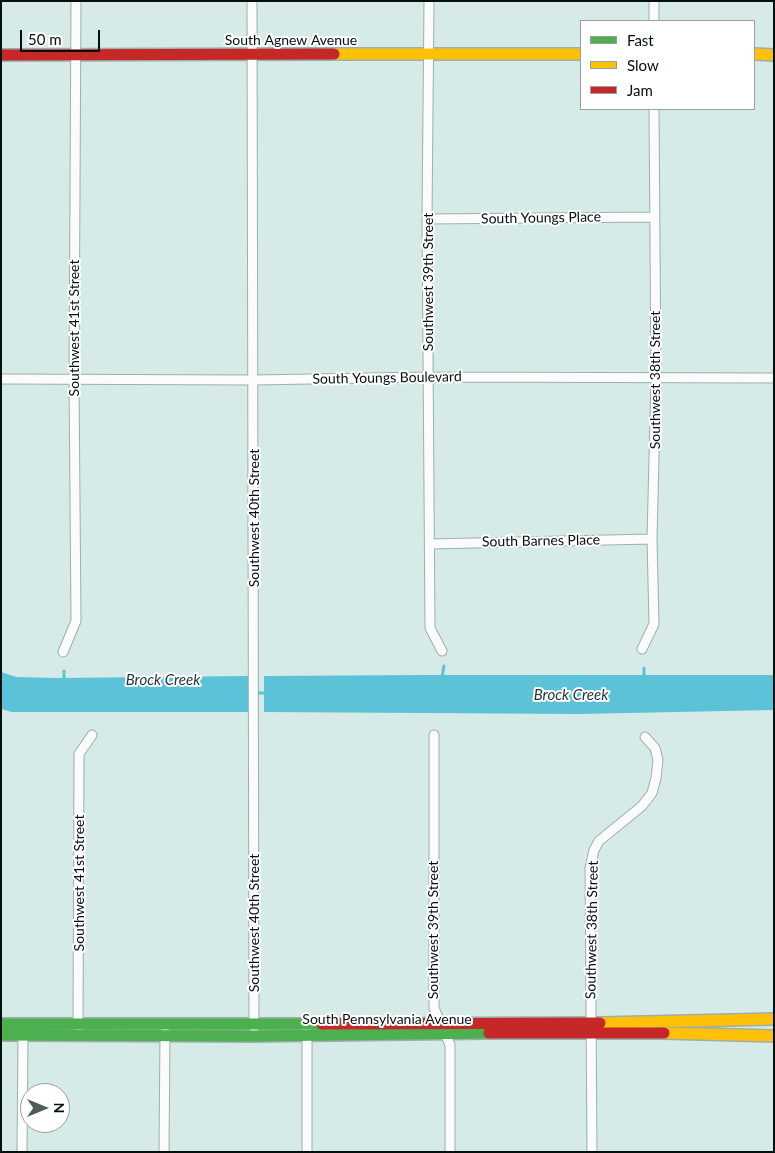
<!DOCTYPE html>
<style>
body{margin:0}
#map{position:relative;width:775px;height:1153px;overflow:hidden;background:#d6ebe7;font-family:Lato,sans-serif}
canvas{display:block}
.frame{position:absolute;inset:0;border:2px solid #04100e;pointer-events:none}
.legend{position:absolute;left:580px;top:20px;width:175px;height:90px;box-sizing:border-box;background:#fff;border:1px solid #9b9f9f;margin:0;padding:6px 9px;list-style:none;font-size:15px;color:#04100e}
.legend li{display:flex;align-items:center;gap:10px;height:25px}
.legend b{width:25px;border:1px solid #9b9f9f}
.north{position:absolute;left:20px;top:1083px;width:50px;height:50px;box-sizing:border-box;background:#fff;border:1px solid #9b9f9f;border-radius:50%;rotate:90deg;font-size:14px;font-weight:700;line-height:20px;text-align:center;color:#04100e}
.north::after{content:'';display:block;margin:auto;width:18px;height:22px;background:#4e5d5a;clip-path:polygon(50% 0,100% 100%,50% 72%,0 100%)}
.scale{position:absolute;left:20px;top:30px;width:80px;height:22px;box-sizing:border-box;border:2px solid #04100e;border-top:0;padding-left:6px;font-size:15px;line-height:18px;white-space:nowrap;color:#04100e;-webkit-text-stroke:4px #fff;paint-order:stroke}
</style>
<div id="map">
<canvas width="775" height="1153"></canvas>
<div class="frame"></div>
<ul class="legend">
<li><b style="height:6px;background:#4caf50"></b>Fast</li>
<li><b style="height:6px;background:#ffc107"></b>Slow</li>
<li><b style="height:6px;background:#c62828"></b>Jam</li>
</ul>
<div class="north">N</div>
<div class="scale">50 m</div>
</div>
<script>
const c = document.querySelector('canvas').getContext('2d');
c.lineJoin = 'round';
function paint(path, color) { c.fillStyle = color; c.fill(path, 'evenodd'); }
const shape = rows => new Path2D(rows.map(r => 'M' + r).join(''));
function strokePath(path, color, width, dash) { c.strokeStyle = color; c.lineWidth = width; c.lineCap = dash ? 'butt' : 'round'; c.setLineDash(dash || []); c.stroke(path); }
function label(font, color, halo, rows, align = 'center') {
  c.font = font + ' Lato,sans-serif'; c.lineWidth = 4; c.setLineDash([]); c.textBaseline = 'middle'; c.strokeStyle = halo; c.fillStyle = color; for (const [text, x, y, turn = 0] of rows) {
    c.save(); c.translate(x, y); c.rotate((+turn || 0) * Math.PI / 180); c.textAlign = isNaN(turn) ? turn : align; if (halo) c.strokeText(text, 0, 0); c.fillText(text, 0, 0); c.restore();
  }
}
const water = shape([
 [1,672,16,677,57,678,248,676,248,712,12,712,1,709],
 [426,675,774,675,774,710,579,714,264,712,264,676]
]);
const stream = shape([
 [644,668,644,678],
 [64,671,64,680],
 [442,677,444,666],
 [244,693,268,693]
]);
const street = shape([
 [252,1,254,1028],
 [429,1,427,219,430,628,442,651],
 [654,1,654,21],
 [427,219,654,217],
 [1,379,253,380,428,377,774,378],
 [430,544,652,539],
 [642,649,654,624,652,539,656,378,654,109],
 [63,652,76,621,74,379,76,1],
 [434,735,434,1008,450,1045,450,1152],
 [78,1028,79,754,92,735],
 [307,1030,307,1152],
 [22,1152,23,1034],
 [164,1152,165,1032],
 [592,1152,590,868,594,850,599,841,642,806,652,793,656,778,658,760,655,748,645,737]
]);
const fast = shape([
 [1,1024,322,1024],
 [1,1035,254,1036,489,1033]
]);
const slow = shape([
 [334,54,581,54],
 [754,54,774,55],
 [600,1023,774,1019],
 [664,1033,774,1036]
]);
const jam = shape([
 [1,55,334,54],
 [322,1024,600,1023],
 [489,1033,664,1033]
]);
const streetNames = [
 ["South Agnew Avenue",291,40],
 ["South Youngs Place",541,218,-1],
 ["Southwest 39th Street",428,282,-90],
 ["Southwest 41st Street",74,328,-90],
 ["South Youngs Boulevard",387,378,-1],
 ["Southwest 38th Street",655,380,-90],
 ["Southwest 40th Street",254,518,-90],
 ["South Barnes Place",541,541,-1],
 ["Southwest 41st Street",79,883,-90],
 ["Southwest 40th Street",254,923,-90],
 ["Southwest 39th Street",433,930,-90],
 ["Southwest 38th Street",592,930,-89],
 ["South Pennsylvania Avenue",387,1019]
];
const waterNames = [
 ["Brock Creek",163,680],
 ["Brock Creek",571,695]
];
paint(water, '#5bc2d8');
strokePath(stream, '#5bc2d8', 3);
strokePath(street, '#9eaeac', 11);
strokePath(fast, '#9eaeac', 14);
strokePath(slow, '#9eaeac', 14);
strokePath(jam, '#9eaeac', 14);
strokePath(street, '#f9fcfb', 9);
strokePath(fast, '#4caf50', 11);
strokePath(slow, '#ffc107', 11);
strokePath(jam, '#c62828', 11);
label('14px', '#04100e', '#fff', streetNames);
label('italic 15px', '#1d3339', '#fff', waterNames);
</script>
